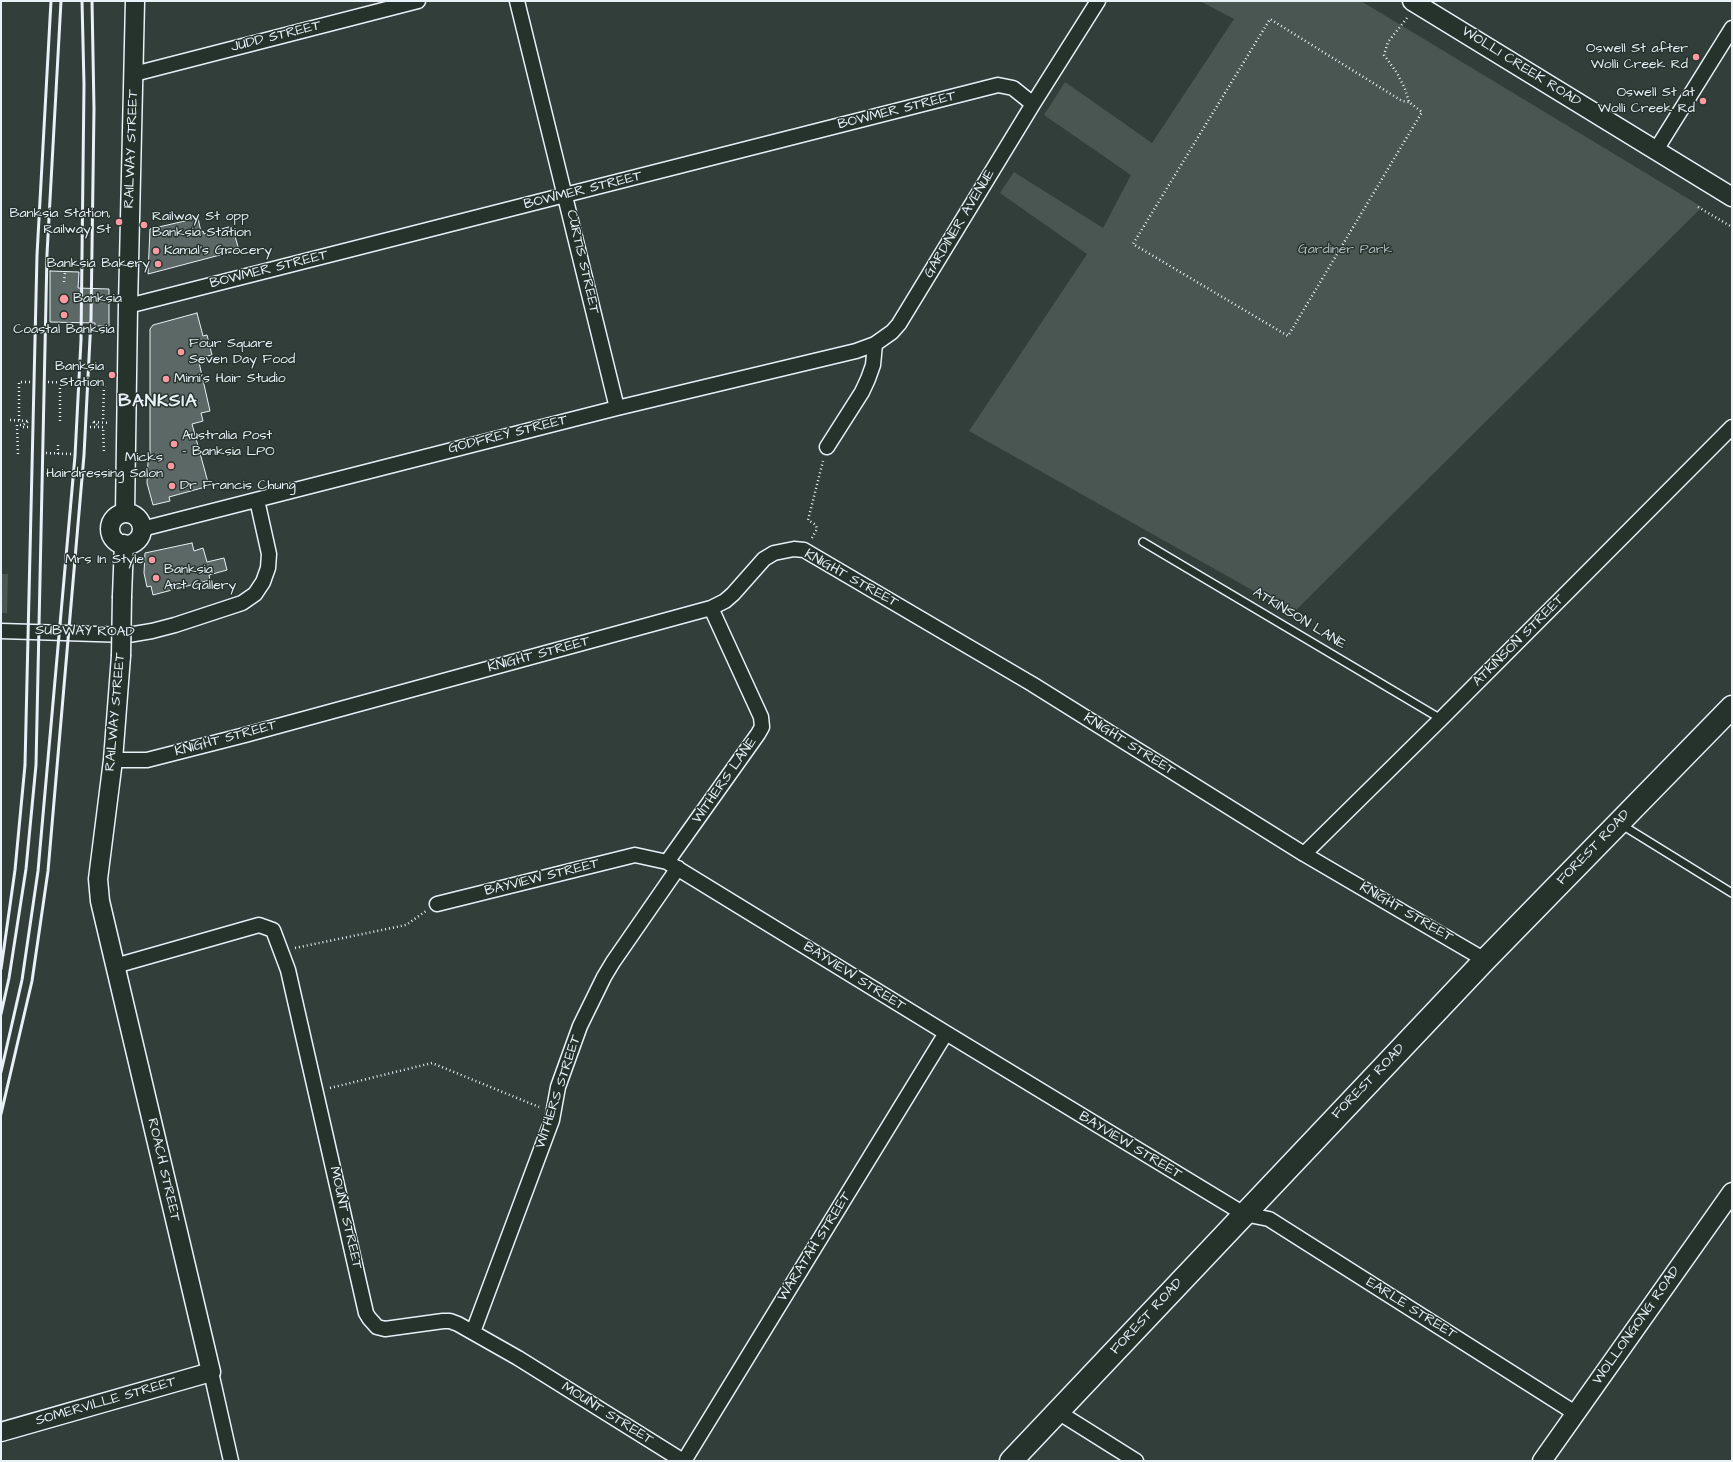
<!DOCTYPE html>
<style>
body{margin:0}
#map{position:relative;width:1733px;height:1462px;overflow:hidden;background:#323e39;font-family:"Architects Daughter",sans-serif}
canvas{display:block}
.frame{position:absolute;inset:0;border:2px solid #e8f1f8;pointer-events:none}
</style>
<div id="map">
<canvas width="1733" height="1462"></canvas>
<div class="frame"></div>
</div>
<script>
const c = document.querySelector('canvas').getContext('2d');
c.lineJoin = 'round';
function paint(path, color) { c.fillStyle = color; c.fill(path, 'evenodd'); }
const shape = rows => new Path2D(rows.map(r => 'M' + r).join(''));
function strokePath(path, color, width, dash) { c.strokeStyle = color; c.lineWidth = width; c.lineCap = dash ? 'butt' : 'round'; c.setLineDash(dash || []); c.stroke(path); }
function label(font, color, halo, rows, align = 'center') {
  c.font = font + ' "Architects Daughter",sans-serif'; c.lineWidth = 3; c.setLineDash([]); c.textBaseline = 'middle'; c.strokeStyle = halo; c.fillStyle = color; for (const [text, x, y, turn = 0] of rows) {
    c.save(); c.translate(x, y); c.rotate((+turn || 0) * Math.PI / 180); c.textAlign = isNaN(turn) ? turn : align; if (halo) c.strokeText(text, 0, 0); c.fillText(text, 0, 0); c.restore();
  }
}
const green = shape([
 [1200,1,1361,1,1702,207,1293,613,969,431,1087,254,1000,193,1014,172,1103,228,1131,175,1044,115,1065,82,1152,143,1234,19],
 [1,574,8,574,7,613,1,613]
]);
const building = shape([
 [198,218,201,232,203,231,204,234,232,226,239,250,148,274,150,229,198,218],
 [50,271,79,272,78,288,109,289,109,326,95,326,95,323,50,322,50,271],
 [197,313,203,336,207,335,212,355,198,358,210,411,201,413,203,421,192,424,209,486,169,497,170,501,153,505,147,483,148,462,150,461,150,329,153,325,197,313],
 [192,543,194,551,203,548,207,562,224,558,227,570,209,575,210,580,153,595,151,586,147,587,144,573,145,553,192,543]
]);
const path = shape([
 [1407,18,1388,42,1384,55,1397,73,1405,89,1409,102,1422,112,1288,336,1133,244,1270,19,1402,101,1409,102],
 [1698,207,1732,227],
 [64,282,65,272],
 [48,382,75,383],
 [93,384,104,385,103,422],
 [10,420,28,421],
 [19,420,19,382,31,382],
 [60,421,60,383],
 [93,422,99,426],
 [94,422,109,423],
 [23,427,30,427],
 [90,427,103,427,104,453],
 [46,453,71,454],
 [18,454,17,425,23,425,29,421],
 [58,454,58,443],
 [812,538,817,529,816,525,808,520,823,461],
 [295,948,406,925,426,911],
 [330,1088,432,1063,539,1107]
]);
const service = shape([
 [1143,542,1441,719],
 [1622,825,1732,893]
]);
const minor = shape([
 [517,1,617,408],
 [134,74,418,1],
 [1656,150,1732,28],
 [128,306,998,85,1013,88,1033,104],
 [827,447,862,392,868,379,873,365,875,344,892,332,899,324,1033,104,1098,1],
 [142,529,617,408,856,351,875,344],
 [1,631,128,635,152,631,175,625,242,603,255,594,263,582,268,568,269,554,257,500],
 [113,760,147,760,245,735,711,608,725,601,733,594,764,559,774,553,794,549,804,550,1032,684,1304,854,1485,960],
 [1304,854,1441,719,1732,427],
 [667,862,758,734,762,727,761,717,711,608],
 [437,904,635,855,667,862,946,1033,1244,1214,1269,1219,1575,1413],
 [115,966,259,925,273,930,288,970,366,1313,369,1318,377,1327,385,1329,443,1321,450,1321,458,1324,518,1358,683,1461],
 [473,1332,552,1120,558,1087,580,1026,604,977,613,962,678,868],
 [211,1372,231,1461],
 [1058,1412,1136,1461],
 [684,1461,946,1033]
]);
const tertiary = shape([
 [1412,1,1732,197],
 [125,513,128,306,135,1],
 '110 529a16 16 0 1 1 32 0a16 16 0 1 1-32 0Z',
 [122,596,124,544],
 [1,1432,211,1372,100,901,98,879,113,760,121,656],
 [1542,1461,1732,1192]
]);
const primary = shape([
 [1011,1461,1485,960,1732,707]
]);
const rail = shape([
 [1,969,15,870,25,765,37,255,51,1],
 [1,1014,9,978,26,869,36,765,47,254,61,1],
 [1,1072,22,980,38,871,75,456,81,340,84,85,82,1],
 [1,1114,32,981,48,871,84,455,91,319,94,109,92,1]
]);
const tertiaryBridge = shape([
 [121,656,122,596]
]);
const markers = [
 [1696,57,4,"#ff9aa2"],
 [1703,101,4,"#ff9aa2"],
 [119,222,4,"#ff9aa2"],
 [144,225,4,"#ff9aa2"],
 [156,251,4,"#ff9aa2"],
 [158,264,4,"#ff9aa2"],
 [64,299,5,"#ff9aa2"],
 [64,315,4,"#ff9aa2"],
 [181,352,4,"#ff9aa2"],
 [112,375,4,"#ff9aa2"],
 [166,379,4,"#ff9aa2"],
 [174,444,4,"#ff9aa2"],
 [171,466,4,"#ff9aa2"],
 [172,486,4,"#ff9aa2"],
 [152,560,4,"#ff9aa2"],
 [156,578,4,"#ff9aa2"]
];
const streetNames = [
 ["JUDD STREET",276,37,-14],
 ["WOLLI CREEK ROAD",1521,67,32],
 ["BOWMER STREET",897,111,-14],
 ["RAILWAY STREET",132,149,-88],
 ["BOWMER STREET",583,191,-14],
 ["GARDINER AVENUE",960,224,-59],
 ["CURTIS STREET",582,262,77],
 ["BOWMER STREET",269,270,-14],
 ["GODFREY STREET",508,435,-14],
 ["KNIGHT STREET",851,579,29],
 ["ATKINSON LANE",1299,619,31],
 ["SUBWAY ROAD",85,632,1],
 ["ATKINSON STREET",1519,641,-45],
 ["KNIGHT STREET",539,655,-15],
 ["RAILWAY STREET",116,712,-85],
 ["KNIGHT STREET",226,739,-15],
 ["KNIGHT STREET",1129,745,32],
 ["WITHERS LANE",725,781,-55],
 ["FOREST ROAD",1594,848,-46],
 ["BAYVIEW STREET",542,878,-14],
 ["KNIGHT STREET",1406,913,30],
 ["BAYVIEW STREET",854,977,32],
 ["FOREST ROAD",1369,1082,-46],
 ["WITHERS STREET",559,1092,-72],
 ["BAYVIEW STREET",1130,1146,31],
 ["ROACH STREET",163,1170,77],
 ["MOUNT STREET",345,1218,77],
 ["WARATAH STREET",815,1247,-58],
 ["EARLE STREET",1411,1309,32],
 ["FOREST ROAD",1147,1317,-47],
 ["WOLLONGONG ROAD",1637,1326,-55],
 ["SOMERVILLE STREET",106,1402,-16],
 ["MOUNT STREET",607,1414,32]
];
const poiNames = [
 ["Oswell St after",1688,49,"right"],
 ["Wolli Creek Rd",1688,65,"right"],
 ["Oswell St at",1695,93,"right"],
 ["Wolli Creek Rd",1695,109,"right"],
 ["Banksia Station,",111,214,"right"],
 ["Railway St",111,230,"right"],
 ["Railway St opp",152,217],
 ["Banksia Station",152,233],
 ["Kamal's Grocery",164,251],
 ["Banksia Bakery",150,264,"right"],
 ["Banksia",73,299],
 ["Coastal Banksia",64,330,"center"],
 ["Four Square",189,344],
 ["Seven Day Food",189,360],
 ["Banksia",104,367,"right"],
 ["Station",104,383,"right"],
 ["Mimi's Hair Studio",174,379],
 ["Australia Post",182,436],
 ["- Banksia LPO",182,452],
 ["Micks",163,458,"right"],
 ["Hairdressing Salon",163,474,"right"],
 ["Dr Francis Chung",180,486],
 ["Mrs In Style",144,560,"right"],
 ["Banksia",164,570],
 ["Art Gallery",164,586]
];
const parkNames = [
 ["Gardiner Park",1345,250]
];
const districtNames = [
 ["BANKSIA",158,402]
];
paint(green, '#495651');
paint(building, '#5c6865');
strokePath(building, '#e8f1f8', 1);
strokePath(service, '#e8f1f8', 10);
strokePath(minor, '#e8f1f8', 17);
strokePath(tertiary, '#e8f1f8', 21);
strokePath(primary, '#e8f1f8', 25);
strokePath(path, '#e8f1f8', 2.5, [1, 3]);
strokePath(service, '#26332d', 7);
strokePath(minor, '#26332d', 14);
strokePath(tertiary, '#26332d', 18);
strokePath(primary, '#26332d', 22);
strokePath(rail, '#e8f1f8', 3);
strokePath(tertiaryBridge, '#e8f1f8', 21, []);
strokePath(tertiaryBridge, '#26332d', 18);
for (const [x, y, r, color] of markers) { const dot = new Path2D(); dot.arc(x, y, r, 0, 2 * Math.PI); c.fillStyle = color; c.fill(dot); strokePath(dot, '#26332d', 1.5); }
label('14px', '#e8f1f8', '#26332d', streetNames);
label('14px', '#e8f1f8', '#26332d', poiNames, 'left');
label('14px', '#b0bbbe', '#26332d', parkNames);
c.letterSpacing = '1px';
label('bold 18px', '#e8f1f8', '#26332d', districtNames);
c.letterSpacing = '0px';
</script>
